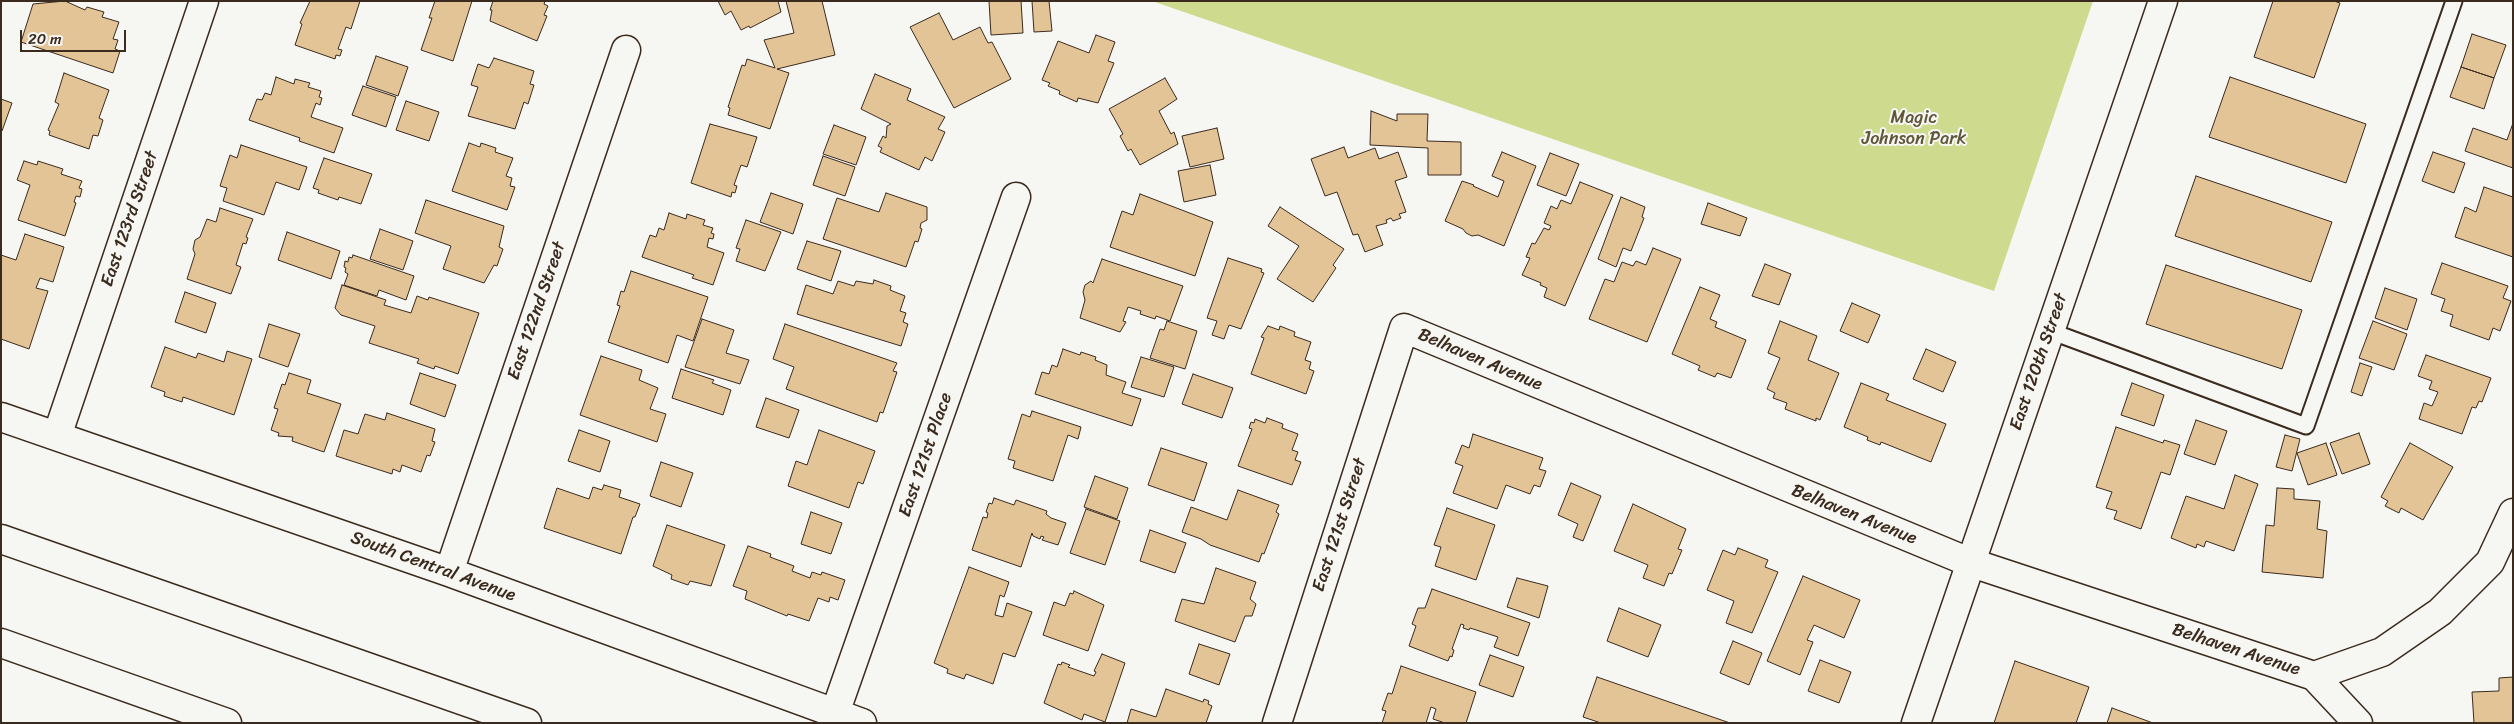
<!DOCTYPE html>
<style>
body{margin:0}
#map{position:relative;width:2514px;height:724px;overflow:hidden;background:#f6f6f2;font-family:Sriracha,sans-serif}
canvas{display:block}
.frame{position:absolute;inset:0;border:2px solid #3b2a1e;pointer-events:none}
.scale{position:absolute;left:20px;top:30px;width:106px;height:22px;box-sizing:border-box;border:2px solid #3b2a1e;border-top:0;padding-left:6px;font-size:15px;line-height:18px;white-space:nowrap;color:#3b2a1e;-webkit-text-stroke:4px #f6f6f2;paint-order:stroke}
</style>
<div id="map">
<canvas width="2514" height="724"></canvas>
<div class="frame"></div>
<div class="scale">20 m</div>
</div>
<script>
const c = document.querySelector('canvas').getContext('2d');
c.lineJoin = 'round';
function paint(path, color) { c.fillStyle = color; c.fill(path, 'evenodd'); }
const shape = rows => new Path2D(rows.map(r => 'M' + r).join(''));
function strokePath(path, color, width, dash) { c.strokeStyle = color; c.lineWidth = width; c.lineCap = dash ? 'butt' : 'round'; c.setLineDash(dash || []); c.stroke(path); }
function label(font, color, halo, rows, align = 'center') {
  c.font = font + ' Sriracha,sans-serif'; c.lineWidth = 4; c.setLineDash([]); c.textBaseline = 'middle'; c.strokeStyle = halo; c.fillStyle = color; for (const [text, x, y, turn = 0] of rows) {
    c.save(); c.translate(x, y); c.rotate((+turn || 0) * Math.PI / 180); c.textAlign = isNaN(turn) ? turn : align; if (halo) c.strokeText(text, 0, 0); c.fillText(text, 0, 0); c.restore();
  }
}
const green = shape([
 [1152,1,2093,1,1994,291]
]);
const building = shape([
 [65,1,85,10,87,7,104,12,102,17,119,22,113,39,118,40,115,49,120,51,113,73,21,42,33,4,65,1],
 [310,1,360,1,351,29,346,27,338,49,342,50,340,56,336,55,335,59,295,45,302,24,300,23,310,1],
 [435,1,472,1,453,61,421,50,432,18,429,18,435,1],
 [493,1,545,1,544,4,548,6,544,15,547,16,537,41,490,21,492,10,490,10,493,1],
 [718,1,778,1,781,12,750,28,749,26,741,30,731,11,725,15,718,1],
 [786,1,822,1,835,55,777,69,789,73,770,129,728,115,730,108,728,107,742,65,745,66,747,59,775,68,764,40,794,33,786,1],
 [989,1,1021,1,1023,33,991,35,989,1],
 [1032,1,1049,1,1052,31,1034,32,1032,1],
 [2273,1,2334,1,2340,3,2314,78,2254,57,2273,1],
 [939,13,953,40,980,27,988,43,992,42,1011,79,954,108,910,27,939,13],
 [2472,34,2506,45,2494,78,2461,67,2472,34],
 [1096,35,1115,42,1108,61,1114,63,1098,103,1078,98,1077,102,1059,94,1060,91,1048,86,1050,83,1042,80,1058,41,1089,53,1096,35],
 [376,56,408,67,398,96,366,85,376,56],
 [494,58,534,71,530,84,534,85,528,104,524,102,515,129,468,116,478,87,471,85,478,64,489,68,494,58],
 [2461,67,2494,78,2484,109,2450,97,2461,67],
 [64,73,109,90,99,118,103,120,98,136,93,135,89,149,49,135,50,131,48,130,59,104,55,102,64,73],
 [875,74,911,89,907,100,945,117,938,129,945,132,932,161,925,157,919,170,880,152,882,148,878,146,883,136,886,138,887,126,891,124,861,109,875,74],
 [276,77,294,84,295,79,310,83,308,87,321,91,319,97,322,98,320,105,316,103,311,117,343,128,334,153,299,141,300,138,249,120,257,99,262,100,265,93,271,95,276,77],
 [2230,77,2366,124,2346,183,2209,137,2230,77],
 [1165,78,1177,99,1159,111,1171,134,1174,132,1178,144,1140,165,1131,149,1128,151,1120,136,1123,134,1109,109,1165,78],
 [363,86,396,97,386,127,352,115,363,86],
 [1,99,12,103,2,131,1,131,1,99],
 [406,101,439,112,429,141,396,130,406,101],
 [1371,111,1397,121,1397,114,1428,114,1427,141,1461,142,1461,175,1428,175,1428,148,1370,145,1371,111],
 [2513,123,2513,168,2465,151,2473,128,2507,140,2513,123],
 [710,124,757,137,747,167,741,165,734,185,737,186,735,193,732,192,731,197,691,183,710,124],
 [834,125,866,137,856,165,823,154,834,125],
 [1217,128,1224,159,1190,167,1182,136,1217,128],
 [469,143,480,147,481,143,496,148,495,152,513,158,506,176,512,178,510,186,515,187,507,210,452,191,469,143],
 [241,145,307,167,299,190,276,182,264,215,223,201,227,188,220,186,230,155,237,158,241,145],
 [1344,147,1348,158,1375,148,1379,159,1398,152,1407,177,1395,181,1406,212,1399,214,1401,218,1393,221,1391,218,1386,220,1387,223,1376,226,1383,245,1365,252,1358,234,1353,235,1337,192,1325,196,1311,159,1344,147],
 [1502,152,1536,166,1504,246,1478,235,1472,236,1466,233,1463,229,1445,221,1462,181,1474,185,1473,186,1498,197,1504,181,1492,176,1502,152],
 [2433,152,2465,163,2454,193,2422,181,2433,152],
 [1550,153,1579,164,1566,196,1537,185,1550,153],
 [823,156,855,167,845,196,813,185,823,156],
 [324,158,372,174,361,204,339,197,338,200,318,193,319,190,313,188,324,158],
 [24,161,37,165,38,161,63,169,61,174,82,181,79,188,82,189,80,197,76,196,74,202,76,203,65,236,18,220,30,185,17,180,24,161],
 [1210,165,1216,195,1184,202,1178,171,1210,165],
 [2196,176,2332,222,2311,282,2175,236,2196,176],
 [1580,182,1613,195,1565,306,1544,297,1547,288,1540,285,1541,283,1522,275,1530,258,1526,257,1532,243,1535,244,1544,228,1549,230,1551,226,1544,223,1551,206,1557,209,1561,200,1571,204,1580,182],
 [2484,187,2513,197,2513,257,2455,237,2465,207,2476,212,2484,187],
 [771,193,803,204,793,234,760,222,771,193],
 [886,193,927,207,927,220,921,223,920,228,922,229,918,242,915,241,906,267,823,239,837,198,879,212,886,193],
 [1140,194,1213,222,1195,276,1110,247,1122,211,1133,215,1140,194],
 [1621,197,1645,207,1642,217,1644,218,1631,251,1623,248,1616,267,1598,259,1621,197],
 [426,200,504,226,499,247,503,249,497,266,494,265,484,283,443,269,451,246,415,233,426,200],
 [1708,203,1747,218,1740,236,1701,224,1708,203],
 [1280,207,1344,249,1333,265,1336,268,1313,302,1277,279,1299,246,1268,226,1280,207],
 [220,208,253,219,246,237,248,238,246,244,243,243,236,265,241,267,231,294,187,279,195,254,193,249,195,240,200,237,207,219,216,222,220,208],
 [669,213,686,219,687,214,705,220,703,225,713,228,711,233,714,234,713,239,709,238,707,247,724,253,713,285,692,278,694,275,642,257,650,235,656,237,659,228,664,230,669,213],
 [746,220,781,232,765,271,736,261,740,249,736,248,746,220],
 [380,229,413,241,403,270,370,259,380,229],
 [287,232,340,251,331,279,278,260,287,232],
 [25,234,64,247,53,282,40,278,36,288,48,291,29,349,1,339,1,255,16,260,25,234],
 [807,241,841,251,831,281,797,269,807,241],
 [1653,248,1681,259,1647,342,1589,319,1605,279,1614,282,1622,262,1633,266,1636,261,1646,265,1653,248],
 [353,255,414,276,406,300,379,290,377,296,344,285,348,274,345,272,346,268,344,267,345,261,348,262,349,257,352,258,353,255],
 [1228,258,1262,269,1261,272,1264,273,1241,329,1229,325,1224,339,1212,335,1217,321,1207,318,1228,258],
 [1102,259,1183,286,1170,321,1156,316,1155,319,1140,314,1141,311,1128,307,1123,321,1126,322,1120,332,1080,318,1085,300,1083,292,1085,285,1091,281,1093,283,1102,259],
 [2442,263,2508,286,2503,298,2511,301,2500,331,2493,328,2489,340,2450,326,2453,315,2441,311,2445,299,2431,294,2442,263],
 [1765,264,1791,274,1779,305,1752,296,1765,264],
 [2166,265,2302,310,2282,369,2146,324,2166,265],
 [631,271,708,297,693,341,677,335,668,363,608,342,620,306,617,305,621,291,624,292,631,271],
 [874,280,891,286,890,290,905,296,900,311,906,313,903,322,908,324,901,346,797,314,806,285,833,294,838,281,854,286,856,281,873,284,874,280],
 [342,285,386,300,384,305,411,313,417,296,428,300,429,297,479,313,458,374,435,366,434,369,417,363,419,359,369,343,375,326,341,315,335,308,342,285],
 [1700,287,1720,295,1710,319,1717,322,1715,327,1746,340,1731,378,1717,373,1715,377,1698,370,1700,366,1672,354,1700,287],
 [2385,288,2417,299,2407,330,2375,318,2385,288],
 [185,292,216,303,206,333,175,322,185,292],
 [1852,303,1880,315,1868,343,1840,331,1852,303],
 [702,319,734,330,726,353,749,360,740,384,685,367,702,319],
 [1167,321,1197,331,1185,369,1150,358,1160,329,1164,330,1167,321],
 [1780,321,1817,336,1808,360,1839,373,1820,420,1816,418,1816,421,1785,409,1787,403,1773,398,1775,393,1767,389,1780,358,1768,353,1780,321],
 [2373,321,2407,334,2394,370,2359,358,2373,321],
 [269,324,300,334,288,367,259,357,269,324],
 [785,324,897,363,893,371,897,372,883,413,880,412,877,422,786,389,794,367,773,359,785,324],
 [1268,326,1279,330,1280,326,1295,332,1294,336,1311,342,1305,360,1311,362,1309,369,1314,371,1306,394,1251,374,1264,338,1261,337,1268,326],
 [165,347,196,358,198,353,224,362,227,351,252,359,234,415,183,397,182,402,164,396,165,392,151,387,165,347],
 [1063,349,1080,355,1081,352,1096,357,1095,360,1107,365,1106,375,1126,382,1122,393,1141,399,1132,426,1035,394,1042,372,1049,374,1052,365,1057,367,1063,349],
 [1926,349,1956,362,1943,392,1913,379,1926,349],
 [2426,355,2491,378,2482,402,2479,401,2476,408,2472,407,2462,434,2419,419,2424,403,2432,406,2438,392,2429,389,2432,381,2418,376,2426,355],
 [601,356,642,370,639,380,658,388,650,409,666,414,657,442,580,415,601,356],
 [1141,357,1174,367,1164,397,1131,387,1141,357],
 [2360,363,2372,367,2362,396,2351,392,2360,363],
 [681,369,714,380,712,383,731,390,723,415,672,398,681,369],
 [289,373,311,380,307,393,341,404,324,452,292,441,293,437,278,436,279,433,271,430,278,409,274,408,282,384,285,385,289,373],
 [420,373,456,385,445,417,410,404,420,373],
 [1193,374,1233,388,1222,418,1182,404,1193,374],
 [1861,383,1889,394,1886,400,1946,424,1931,462,1881,442,1880,445,1867,440,1868,437,1844,427,1861,383],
 [2132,383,2164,395,2154,426,2121,415,2132,383],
 [766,398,799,410,789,438,756,427,766,398],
 [1032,411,1081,427,1078,439,1068,435,1053,481,1013,468,1015,461,1008,459,1022,414,1030,417,1032,411],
 [387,413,435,429,432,441,435,442,430,456,427,455,421,472,402,465,400,472,393,469,392,474,336,456,344,430,358,434,365,414,385,420,387,413],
 [1267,418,1283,424,1282,428,1298,434,1292,450,1298,452,1295,460,1301,462,1292,485,1238,466,1252,429,1249,428,1251,422,1254,423,1255,419,1265,423,1267,418],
 [2196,420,2227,431,2215,465,2184,454,2196,420],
 [2116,427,2163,443,2164,440,2180,445,2170,475,2161,472,2141,529,2114,519,2117,511,2106,508,2112,492,2096,487,2116,427],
 [579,430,610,441,600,472,568,461,579,430],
 [819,430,875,451,863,484,858,482,849,508,788,486,796,461,807,465,819,430],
 [2359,433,2370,464,2342,474,2330,443,2359,433],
 [1473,434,1543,458,1539,469,1546,471,1540,487,1534,485,1530,494,1506,485,1497,509,1453,493,1463,466,1455,463,1462,445,1469,448,1473,434],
 [2285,435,2300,439,2292,471,2276,467,2285,435],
 [2326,443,2337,475,2308,485,2297,453,2326,443],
 [2410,443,2453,467,2423,520,2401,508,2399,513,2385,506,2388,501,2381,497,2410,443],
 [1161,448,1207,463,1194,501,1148,485,1161,448],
 [661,462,693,473,681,507,650,496,661,462],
 [2235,475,2258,484,2234,551,2206,541,2204,547,2197,544,2196,548,2171,538,2186,496,2224,509,2235,475],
 [1095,476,1128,488,1117,519,1084,507,1095,476],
 [1571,483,1601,496,1583,541,1573,537,1578,524,1558,515,1571,483],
 [604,485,621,490,619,497,640,504,635,517,633,517,621,554,544,528,557,488,589,499,593,487,602,490,604,485],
 [2277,488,2294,489,2294,499,2320,501,2317,529,2327,531,2323,578,2262,572,2266,525,2274,526,2277,488],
 [1238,490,1279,505,1276,512,1279,514,1264,554,1262,553,1259,562,1210,545,1201,539,1182,532,1191,507,1227,520,1238,490],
 [994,498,1014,505,1016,500,1047,511,1046,514,1051,518,1066,523,1058,545,1042,540,1044,537,1041,536,1040,539,1033,536,1032,533,1021,567,972,550,983,517,987,518,988,513,986,512,989,503,992,504,994,498],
 [1633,504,1686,529,1678,549,1682,550,1672,574,1669,573,1664,586,1643,578,1648,565,1614,551,1633,504],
 [1447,508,1495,525,1476,580,1435,566,1441,547,1434,545,1447,508],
 [1086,509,1120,521,1105,565,1070,553,1086,509],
 [811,512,842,523,831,554,801,544,811,512],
 [667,525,725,545,711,586,690,581,688,585,671,579,672,575,653,566,667,525],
 [1150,530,1186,543,1175,573,1140,561,1150,530],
 [748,546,771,554,770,557,794,566,792,571,810,578,812,572,821,575,822,572,845,580,838,600,830,597,829,602,818,598,809,621,788,614,787,616,745,599,747,591,733,586,748,546],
 [1738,548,1768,560,1765,567,1778,572,1752,633,1726,623,1734,601,1707,590,1723,550,1735,555,1738,548],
 [969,567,1009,582,1004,597,1000,595,995,615,1003,617,1007,603,1032,612,1015,657,1003,653,993,684,966,674,964,679,947,673,948,669,934,663,969,567],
 [1216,568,1256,582,1250,599,1256,604,1252,616,1245,616,1235,642,1175,621,1182,599,1204,604,1216,568],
 [1803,576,1860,600,1844,638,1814,625,1807,640,1813,642,1800,675,1767,661,1803,576],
 [1517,578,1548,586,1539,618,1507,607,1517,578],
 [1432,589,1530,623,1518,656,1494,647,1498,637,1470,628,1469,630,1463,628,1464,625,1461,624,1452,649,1454,650,1452,657,1450,656,1448,661,1409,646,1416,626,1412,624,1418,608,1425,608,1432,589],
 [1074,591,1104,605,1088,651,1043,635,1054,602,1065,606,1070,593,1073,594,1074,591],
 [1619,608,1661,625,1648,657,1607,641,1619,608],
 [1733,641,1762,653,1749,685,1720,673,1733,641],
 [1199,644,1230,654,1219,685,1189,674,1199,644],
 [1102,654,1125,663,1105,722,1084,714,1082,720,1044,703,1058,664,1061,665,1062,662,1070,665,1068,667,1094,676,1096,672,1094,671,1102,654],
 [1490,655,1524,667,1513,697,1479,685,1490,655],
 [1820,660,1851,672,1839,703,1808,691,1820,660],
 [2015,661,2089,687,2076,723,1994,723,2015,661],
 [1401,666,1476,692,1466,723,1445,723,1433,719,1436,709,1431,707,1426,723,1382,723,1386,711,1382,710,1388,693,1392,694,1401,666],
 [1597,677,1730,723,1601,723,1583,717,1597,677],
 [2513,677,2513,723,2474,723,2472,692,2499,691,2499,678,2513,677],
 [1166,689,1203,702,1204,699,1209,701,1208,704,1212,706,1206,723,1127,723,1131,709,1156,717,1166,689],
 [2112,708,2153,723,2107,723,2112,708]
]);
const lane = shape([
 [2050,331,2306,426,2454,1]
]);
const street = shape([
 [1,417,449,572,862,723],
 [57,436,204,1],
 [449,572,626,50],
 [1,643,227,723],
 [2314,676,2382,652,2440,612,2490,562,2513,513],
 [835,713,1016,197],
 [1277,723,1404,328,1969,562,2314,676,2358,723]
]);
const secondary = shape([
 [1916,723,2163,1]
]);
const primary = shape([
 [1,539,527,723]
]);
const parkNames = [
 ["Magic",1914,118],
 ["Johnson Park",1914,139]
];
const streetNames = [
 ["East 123rd Street",130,219,-71],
 ["East 122nd Street",537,311,-71],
 ["Belhaven Avenue",1480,360,23],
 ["East 120th Street",2039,362,-71],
 ["East 121st Place",926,455,-71],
 ["Belhaven Avenue",1854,515,22],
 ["East 121st Street",1340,525,-72],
 ["South Central Avenue",433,567,20],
 ["Belhaven Avenue",2236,650,18]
];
paint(green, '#cedb8e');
paint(building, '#e3c496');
strokePath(building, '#3b2a1e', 1);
strokePath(lane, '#3b2a1e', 19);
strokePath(street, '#3b2a1e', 31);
strokePath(secondary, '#3b2a1e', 31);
strokePath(primary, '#3b2a1e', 31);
strokePath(lane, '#f6f6f2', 15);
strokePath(street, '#f6f6f2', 28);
strokePath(secondary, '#f6f6f2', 28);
strokePath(primary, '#f6f6f2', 28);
label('18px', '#60563a', '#f6f6f2', parkNames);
label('18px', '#3b2a1e', '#f6f6f2', streetNames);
</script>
